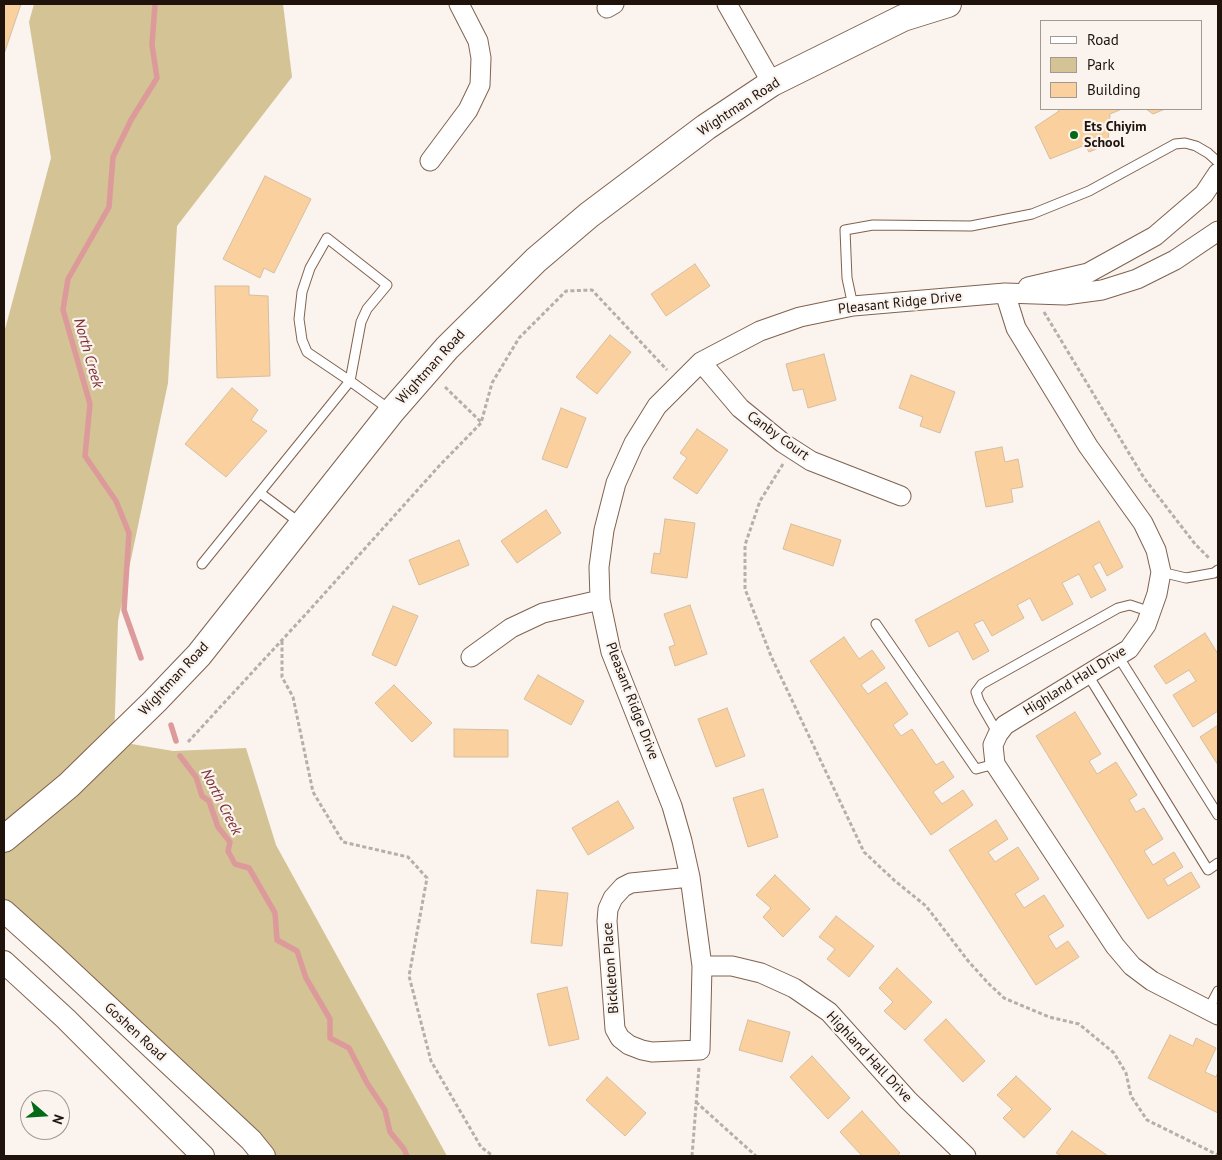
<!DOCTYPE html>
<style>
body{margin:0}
#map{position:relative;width:1222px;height:1160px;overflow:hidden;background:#faf3ee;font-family:"PT Sans",sans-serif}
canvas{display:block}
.frame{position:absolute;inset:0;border:5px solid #1f130b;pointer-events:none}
.legend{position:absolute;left:1040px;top:20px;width:162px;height:90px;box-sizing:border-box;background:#faf3ee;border:1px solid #a29993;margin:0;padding:6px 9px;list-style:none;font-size:15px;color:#1f130b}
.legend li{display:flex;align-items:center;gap:10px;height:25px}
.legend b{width:25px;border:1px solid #a29993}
.north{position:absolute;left:20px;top:1090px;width:50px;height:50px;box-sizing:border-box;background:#faf3ee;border:1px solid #a29993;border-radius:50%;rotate:109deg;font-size:14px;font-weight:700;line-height:20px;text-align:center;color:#1f130b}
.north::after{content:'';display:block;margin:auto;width:18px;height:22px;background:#036a16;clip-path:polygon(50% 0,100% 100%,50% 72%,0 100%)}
</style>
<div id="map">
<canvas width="1222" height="1160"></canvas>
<div class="frame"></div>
<ul class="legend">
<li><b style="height:6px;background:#fff"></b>Road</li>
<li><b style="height:14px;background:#d4c395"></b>Park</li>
<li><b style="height:14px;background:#fad19e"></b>Building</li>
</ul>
<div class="north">N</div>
</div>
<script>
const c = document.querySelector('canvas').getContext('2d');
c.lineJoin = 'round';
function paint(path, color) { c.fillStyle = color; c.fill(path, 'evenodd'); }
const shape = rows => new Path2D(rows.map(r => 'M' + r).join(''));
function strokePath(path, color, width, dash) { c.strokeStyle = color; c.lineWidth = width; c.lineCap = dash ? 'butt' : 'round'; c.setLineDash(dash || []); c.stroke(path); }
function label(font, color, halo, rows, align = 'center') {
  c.font = font + ' "PT Sans",sans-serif'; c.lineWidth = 4.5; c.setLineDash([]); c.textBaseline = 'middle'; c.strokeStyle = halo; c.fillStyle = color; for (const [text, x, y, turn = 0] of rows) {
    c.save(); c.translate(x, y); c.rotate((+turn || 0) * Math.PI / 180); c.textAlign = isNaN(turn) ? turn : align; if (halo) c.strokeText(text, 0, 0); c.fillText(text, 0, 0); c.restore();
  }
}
const green = shape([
 [34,4,283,4,292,77,177,226,168,383,118,621,114,741,173,751,246,748,276,845,447,1156,264,1156,4,911,4,333,51,158,29,22]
]);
const stream = shape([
 [141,658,124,610,129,533,116,501,85,456,90,404,63,310,68,279,109,207,113,157,131,120,157,78,152,45,155,4],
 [171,725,176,741],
 [180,756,196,777,202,796,209,801,218,827,230,842,228,851,235,864,249,868,275,913,277,940,297,951,306,978,330,1019,330,1038,349,1048,367,1083,385,1110,390,1132,404,1149,407,1156]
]);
const building = shape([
 [4,4,21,4,4,54,4,4],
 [1058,109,1122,109,1110,114,1108,144,1089,152,1085,145,1050,159,1035,127,1059,111,1058,109],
 [1146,109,1165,109,1153,114,1146,109],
 [265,176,311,199,274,273,264,268,260,278,223,259,265,176],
 [695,264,710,286,666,316,651,294,695,264],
 [215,286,249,286,249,295,268,296,270,376,217,378,215,286],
 [610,335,631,352,597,394,576,377,610,335],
 [824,354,836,400,808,408,803,389,793,391,786,364,824,354],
 [911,375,955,392,940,433,920,426,923,417,899,408,911,375],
 [232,388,258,410,251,420,267,431,226,477,185,444,232,388],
 [561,408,586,418,567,468,542,459,561,408],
 [697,429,728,450,697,494,673,478,687,458,680,453,697,429],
 [1002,447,1005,462,1018,459,1023,487,1011,489,1013,502,986,507,975,452,1002,447],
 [546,510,561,533,517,563,501,541,546,510],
 [665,519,695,523,687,578,651,573,654,553,660,554,665,519],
 [1099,521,1123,567,1107,576,1100,562,1093,566,1106,590,1091,598,1079,574,1062,583,1073,604,1042,621,1030,598,1017,605,1024,618,992,636,983,620,974,624,989,651,973,660,958,631,929,647,915,620,1099,521],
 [791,524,841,540,833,566,783,549,791,524],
 [459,540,469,565,419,585,409,560,459,540],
 [690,605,707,654,675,666,669,647,675,645,664,614,690,605],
 [393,606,418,616,396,666,372,655,393,606],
 [1205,633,1218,654,1218,711,1193,727,1173,695,1196,681,1189,670,1166,684,1154,666,1205,633],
 [844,637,859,659,872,650,885,668,861,685,868,694,886,682,908,714,893,725,901,736,912,729,936,765,943,761,954,777,933,792,942,804,963,790,973,805,931,835,810,661,844,637],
 [538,675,584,701,571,725,524,699,538,675],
 [394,685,432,723,412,742,375,703,394,685],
 [727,708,745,756,716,767,698,719,727,708],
 [1075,712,1101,754,1089,761,1097,774,1116,762,1137,795,1129,800,1136,812,1144,808,1163,839,1144,851,1153,865,1174,852,1183,867,1164,879,1168,886,1191,872,1200,887,1148,919,1036,736,1075,712],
 [1218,725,1218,765,1200,737,1218,725],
 [454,729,508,730,508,757,454,757,454,729],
 [763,789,778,837,748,847,733,798,763,789],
 [618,801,634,828,588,855,572,828,618,801],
 [996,820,1008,839,988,852,995,862,1018,847,1039,879,1015,894,1024,908,1044,895,1064,926,1048,936,1056,949,1068,941,1079,957,1036,985,949,850,996,820],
 [775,875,810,909,783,937,763,917,771,908,756,895,775,875],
 [537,890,568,893,562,946,531,943,537,890],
 [836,916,874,946,849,977,827,959,835,949,819,937,836,916],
 [897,968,932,1002,905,1030,884,1011,893,1002,879,988,897,968],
 [567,987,579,1039,549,1046,537,994,567,987],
 [946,1019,985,1061,963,1082,924,1040,946,1019],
 [748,1020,790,1032,782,1062,739,1050,748,1020],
 [1170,1035,1193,1046,1196,1038,1216,1048,1205,1072,1216,1077,1218,1072,1218,1113,1148,1078,1170,1035],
 [812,1056,850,1098,828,1119,790,1077,812,1056],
 [1016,1076,1051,1109,1024,1138,1003,1118,1012,1109,997,1095,1016,1076],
 [607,1077,646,1113,625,1136,586,1100,607,1077],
 [862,1111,900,1153,897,1156,862,1156,840,1132,862,1111],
 [1072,1131,1108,1156,1062,1156,1056,1153,1072,1131]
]);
const path = shape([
 [1044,312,1144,478,1195,544,1210,559],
 [445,387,481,422],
 [783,464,760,501,745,545,745,589,771,656,864,852,895,881,926,906,969,962,989,984,1004,998,1049,1017,1079,1024,1114,1053,1126,1073,1131,1096,1147,1120,1218,1155],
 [282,641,282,677,293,697,313,792,343,842,408,857,427,878,409,976,431,1061,481,1147,493,1156],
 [188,742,306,614,440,465,481,423,492,383,519,338,566,291,592,290,667,370],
 [696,1102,756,1156],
 [692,1156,699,1067]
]);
const service = shape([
 [853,306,847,278,845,230,873,225,971,226,1032,214,1089,191,1175,144,1185,143,1196,146,1208,153,1218,162],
 [260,493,300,523],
 [202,564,350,381,361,322,367,309,387,285,327,238,310,268,302,292,299,319,302,340,307,352,350,381,389,409],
 [1161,572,1186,578,1214,573,1218,570],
 [876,624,976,769,995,764],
 [1118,656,1218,815],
 [1088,675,1208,870,1218,863],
 [998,734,979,701,976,692,982,684,1118,608,1130,605,1151,612],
 [1208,1010,1218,991]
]);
const minor = shape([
 [727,4,772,83],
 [607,8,614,4],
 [430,161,468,110,480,85,481,58,478,41,459,4],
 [1028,287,1088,273,1155,236,1204,194,1218,173],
 [1005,293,1016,328,1088,446,1143,523,1156,550,1161,572,1157,594,1146,625,1129,649,1005,725,998,734,993,745,995,764,1115,946,1132,966,1152,981,1218,1015],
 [701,362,740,408,783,443,811,461,901,496],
 [471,657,511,628,543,613,600,600],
 [690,877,631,883,623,887,613,898,608,909,607,921,615,1029,620,1038,629,1045,642,1050,652,1052,700,1050,701,1009,702,966,690,877,682,841,672,806,611,652,600,600,599,567,604,530,616,483,634,443,657,406,701,362,760,331,800,317,853,306,1005,293,1065,295,1102,290,1137,279,1175,260,1218,231],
 [702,966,732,966,761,973,794,988,829,1012,908,1100,966,1156]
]);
const tertiary = shape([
 [4,911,54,956,251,1140,264,1156],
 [4,962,66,1019,203,1156]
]);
const secondary = shape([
 [4,839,69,785,155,701,199,655,392,411,447,348,536,260,589,215,706,127,772,83,903,18,948,4]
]);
const markers = [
 [1074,135,5,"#036a16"]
];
const streetNames = [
 ["Wightman Road",739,107,-33],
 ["Pleasant Ridge Drive",900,303,-6],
 ["Wightman Road",431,367,-48],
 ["Canby Court",778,436,36],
 ["Wightman Road",174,679,-47],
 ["Highland Hall Drive",1075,681,-32],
 ["Pleasant Ridge Drive",632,701,69],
 ["Bickleton Place",611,968,-94],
 ["Goshen Road",135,1032,43],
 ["Highland Hall Drive",869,1057,47]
];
const poiNames = [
 ["Ets Chiyim",1084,127],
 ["School",1084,143]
];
const waterNames = [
 ["North Creek",88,353,74],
 ["North Creek",221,802,63]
];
paint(green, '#d4c395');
strokePath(stream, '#dd9a9b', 5.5);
paint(building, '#fad19e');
strokePath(building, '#d6bd9f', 1);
strokePath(service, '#81624e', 11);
strokePath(minor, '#81624e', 21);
strokePath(tertiary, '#81624e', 24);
strokePath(secondary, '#81624e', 28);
strokePath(path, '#b7aea9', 3, [4, 2.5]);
strokePath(service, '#fff', 9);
strokePath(minor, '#fff', 19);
strokePath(tertiary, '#fff', 22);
strokePath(secondary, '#fff', 26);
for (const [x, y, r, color] of markers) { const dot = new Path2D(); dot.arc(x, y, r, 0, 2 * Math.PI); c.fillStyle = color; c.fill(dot); strokePath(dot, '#faf3ee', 2); }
label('14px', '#1f130b', '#faf3ee', streetNames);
label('bold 14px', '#1f130b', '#faf3ee', poiNames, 'left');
label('italic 15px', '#7d2d34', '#faf3ee', waterNames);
</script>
